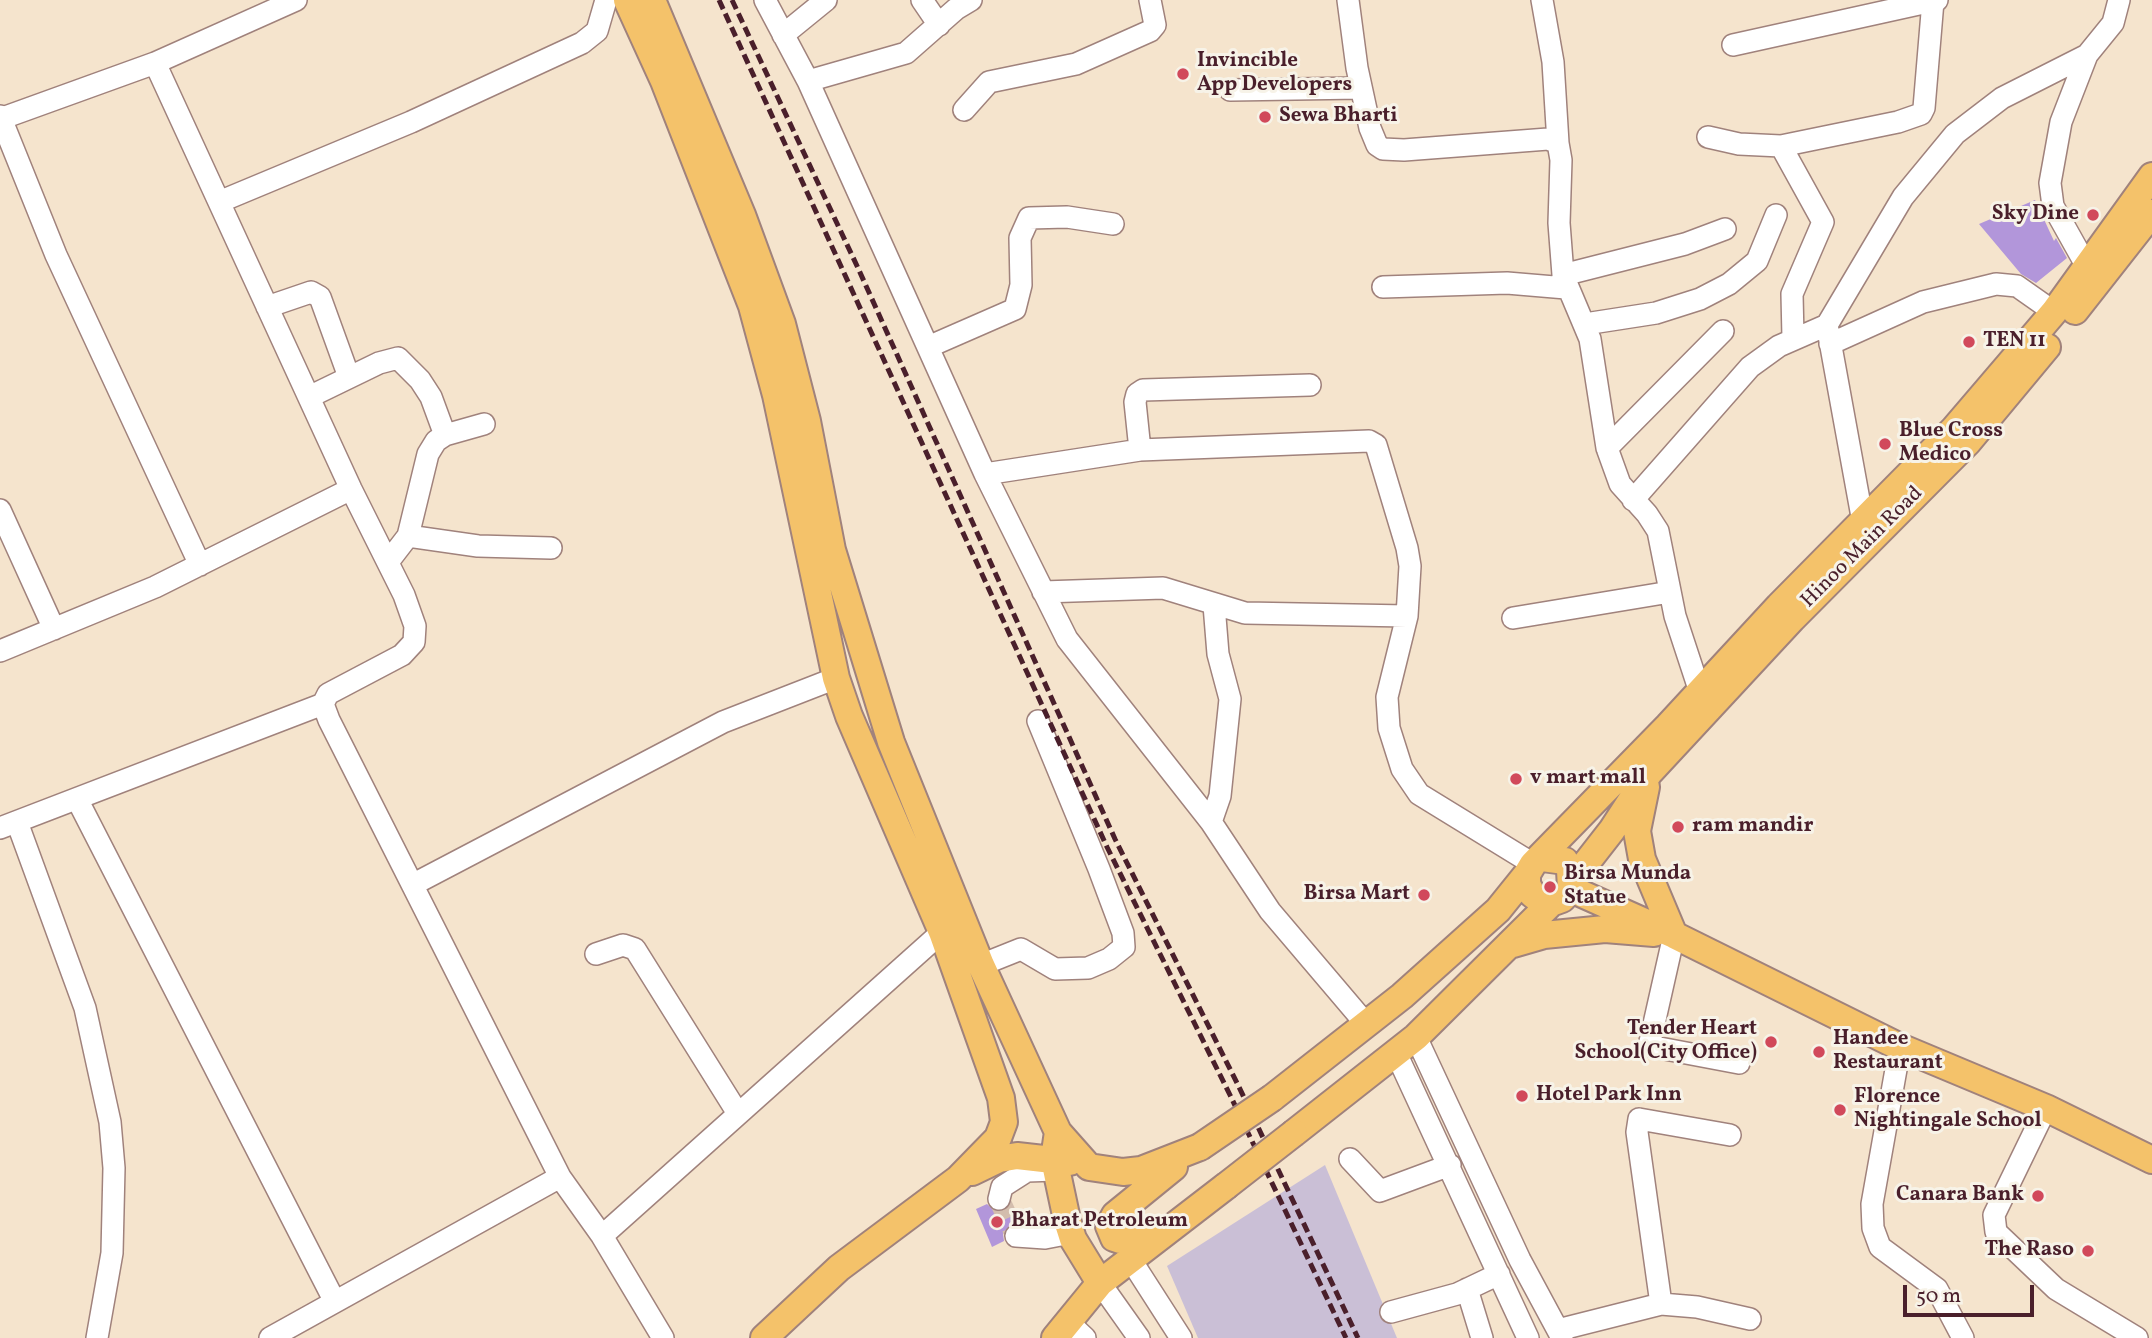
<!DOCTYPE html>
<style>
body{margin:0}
#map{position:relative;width:2152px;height:1338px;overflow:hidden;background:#f5e4cd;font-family:Vollkorn,serif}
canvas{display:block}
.scale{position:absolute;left:1903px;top:1285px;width:131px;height:32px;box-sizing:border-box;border:4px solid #4a1f2b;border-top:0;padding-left:9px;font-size:21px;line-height:24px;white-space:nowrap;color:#4a1f2b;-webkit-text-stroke:5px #f7f3e8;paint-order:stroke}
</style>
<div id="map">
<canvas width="2152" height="1338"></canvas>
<div class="scale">50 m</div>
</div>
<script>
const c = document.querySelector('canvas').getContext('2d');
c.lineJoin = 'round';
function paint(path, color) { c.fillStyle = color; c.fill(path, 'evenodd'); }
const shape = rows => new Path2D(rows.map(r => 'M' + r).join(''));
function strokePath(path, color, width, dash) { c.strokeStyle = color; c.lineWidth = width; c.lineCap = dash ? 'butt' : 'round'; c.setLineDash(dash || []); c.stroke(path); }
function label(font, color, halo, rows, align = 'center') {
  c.font = font + ' Vollkorn,serif'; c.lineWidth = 6; c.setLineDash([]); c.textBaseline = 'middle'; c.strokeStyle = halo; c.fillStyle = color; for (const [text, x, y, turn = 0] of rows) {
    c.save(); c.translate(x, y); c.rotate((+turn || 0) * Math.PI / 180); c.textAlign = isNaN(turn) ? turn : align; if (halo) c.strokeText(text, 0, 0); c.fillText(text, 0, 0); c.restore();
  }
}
const industrial = shape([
 [1325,1165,1397,1338,1198,1338,1167,1266]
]);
const building = shape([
 [2035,200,2054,241,2056,238,2067,258,2036,283,2021,274,1979,224],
 [987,1204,995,1211,1002,1212,1011,1204,1019,1223,1010,1225,1003,1234,1004,1241,992,1247,976,1209]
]);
const minorTunnel = shape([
 [999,1199,1016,1236]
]);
const minor = shape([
 [765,0,808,81,985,474,1067,639,1211,822,1270,911,1366,1024],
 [922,0,939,25],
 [1348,0,1357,68,1370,128,1377,145,1383,149,1404,150,1548,139,1558,143,1561,160,1559,223,1563,275,1590,339,1607,448,1620,484,1647,514,1658,531,1675,616,1699,689],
 [1542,0,1553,62,1558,143],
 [783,35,826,0],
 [1733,45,1937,0],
 [155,63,351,489,404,595,415,626,414,642,402,655,328,694,323,704,329,720,560,1177,602,1236,663,1338],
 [808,81,906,53,956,9,971,0],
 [1230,90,1361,88],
 [964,110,989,82,1076,64,1150,31,1155,25,1150,0],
 [0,116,56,255,200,565],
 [0,119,155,63,296,0],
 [1708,137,1739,144,1781,146,1898,122,1921,114,1924,108,1933,1],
 [1781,146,1823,222,1792,294,1793,338],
 [219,202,411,122,582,43,597,31,606,0],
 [2086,265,2053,206,2050,183,2061,122,2087,55],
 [1563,275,1685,244,1725,229],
 [1383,287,1507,283,1566,288],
 [267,307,311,292,320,297,349,377],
 [1585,324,1656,313,1700,299,1729,284,1757,261,1776,215],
 [1828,330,1863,522],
 [1830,344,1923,302,1996,284,2017,286,2054,312],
 [928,347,1015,309,1021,285,1020,238,1029,218,1067,217,1113,224],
 [1310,385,1143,390,1137,394,1135,402,1140,450,1369,441,1376,445,1407,548,1410,566,1407,616,1387,697,1389,728,1402,769,1419,794,1533,864],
 [309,397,379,363,398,358,420,380,431,397,445,435],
 [1607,448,1723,331],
 [985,474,1140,450],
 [1633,500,1750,367,1779,346,1827,325,1903,197,1955,134,2002,98,2087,55,2113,23,2119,0],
 [0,510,54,629],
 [408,536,478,546,551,548],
 [388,562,408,536,428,454,436,441,445,435,484,424],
 [1043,592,1163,588,1245,613,1407,616],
 [1513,618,1670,592],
 [0,651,155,587,351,489],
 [77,799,334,1300],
 [17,822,85,1008,110,1122,114,1168,112,1253,97,1338],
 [1211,822,1220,796,1230,699,1218,654,1214,605],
 [0,828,323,704],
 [414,884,723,722,836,678],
 [1674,935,1649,1046,1739,1063],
 [596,954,623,945,635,949,737,1112],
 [981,965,1021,949,1055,969,1088,968,1109,959,1124,947,1123,933,1099,869,1038,721],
 [1416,1037,1520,1260,1562,1338],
 [1900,1047,1872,1204,1873,1228,1880,1247,1937,1289,1963,1338],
 [1396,1053,1528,1338],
 [2046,1108,1994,1215,1996,1232,2056,1289,2137,1338],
 [1350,1159,1380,1191,1450,1165],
 [999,1199,1002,1187,1027,1171,1056,1170],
 [602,1236,942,932],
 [1016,1236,1045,1238,1071,1233],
 [1129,1257,1181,1338],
 [1100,1283,1139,1338],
 [1467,1289,1482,1338],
 [1661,1304,1697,1307,1750,1319],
 [1391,1312,1457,1294,1499,1274],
 [1068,1322,1085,1338],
 [1558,1330,1661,1304,1637,1132,1639,1119,1730,1135],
 [270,1338,560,1177]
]);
const major = shape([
 [627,0,664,81,752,306,776,395,836,678,849,716,942,932,1001,1098,1004,1122,998,1138,958,1179,839,1268,764,1338],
 [652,0,742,215,782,324,807,421,832,550,891,742,981,965,1058,1132,1089,1167,1123,1172,1141,1170,1200,1147],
 [2075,311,2152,213],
 [1646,787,1637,831,1642,859,1674,935],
 [1542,858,1565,861,1570,870,1571,889,1562,899,1551,903,1541,901,1532,894,1527,884,1527,874,1533,864,1668,726,1779,606,1954,429,2054,312,2152,176],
 [1573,880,1612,830,1649,773,1792,619,1968,442,2047,347],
 [1571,889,1674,935,1900,1047,2046,1108,2152,1160],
 [1513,944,1544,935,1605,929,1654,933],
 [1272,1098,1402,996,1498,910,1527,874],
 [1058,1132,1054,1159,1067,1220,1073,1239,1100,1283],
 [1294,1133,1416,1037,1551,903],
 [972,1172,999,1159,1017,1156,1070,1162],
 [1155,1237,1120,1240,1114,1238,1109,1226,1115,1215,1174,1167],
 [1055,1338,1100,1283,1226,1186]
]);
const rail = shape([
 [719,0,1107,847,1230,1095,1346,1338],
 [732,0,858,268,1115,839,1239,1087,1358,1338]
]);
const majorBridge = shape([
 [1200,1147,1272,1098],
 [1226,1186,1294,1133]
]);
const markers = [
 [1183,74,7,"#d1495b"],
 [1265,117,7,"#d1495b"],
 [2093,215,7,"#d1495b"],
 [1969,342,7,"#d1495b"],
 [1885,444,7,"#d1495b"],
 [1516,779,7,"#d1495b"],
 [1678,827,7,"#d1495b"],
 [1550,887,7,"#d1495b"],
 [1424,895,7,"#d1495b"],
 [1771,1042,7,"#d1495b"],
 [1819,1052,7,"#d1495b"],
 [1522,1096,7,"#d1495b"],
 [1840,1110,7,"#d1495b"],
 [2038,1196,7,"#d1495b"],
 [997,1222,7,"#d1495b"],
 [2088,1251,7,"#d1495b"]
];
const poiNames = [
 ["Invincible",1197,62],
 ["App Developers",1197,86],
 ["Sewa Bharti",1279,117],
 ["Sky Dine",2079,215,"right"],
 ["TEN 11",1983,342],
 ["Blue Cross",1899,432],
 ["Medico",1899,456],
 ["v mart mall",1530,779],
 ["ram mandir",1692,827],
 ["Birsa Munda",1564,875],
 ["Statue",1564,899],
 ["Birsa Mart",1410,895,"right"],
 ["Tender Heart",1757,1030,"right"],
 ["School(City Office)",1757,1054,"right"],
 ["Handee",1833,1040],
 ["Restaurant",1833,1064],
 ["Hotel Park Inn",1536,1096],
 ["Florence",1854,1098],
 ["Nightingale School",1854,1122],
 ["Canara Bank",2024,1196,"right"],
 ["Bharat Petroleum",1011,1222],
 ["The Raso",2074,1251,"right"]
];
const streetNames = [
 ["Hinoo Main Road",1863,548,-45]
];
paint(industrial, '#cabfd6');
paint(building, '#b296da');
strokePath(minorTunnel, '#d3bdad', 21, [21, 10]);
strokePath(minor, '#a0827c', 24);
strokePath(major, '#a0827c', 30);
strokePath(minor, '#fff', 21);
strokePath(major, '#f4c26a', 26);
strokePath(rail, '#4a1f2b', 5, [10, 5]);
strokePath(majorBridge, '#a0827c', 30, []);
strokePath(majorBridge, '#f4c26a', 26);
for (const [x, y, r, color] of markers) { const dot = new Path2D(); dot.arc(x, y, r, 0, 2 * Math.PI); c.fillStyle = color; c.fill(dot); strokePath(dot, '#f7f3e8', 2.5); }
label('bold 21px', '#4a1f2b', '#f7f3e8', poiNames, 'left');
label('21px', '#4a1f2b', '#f7f3e8', streetNames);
</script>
